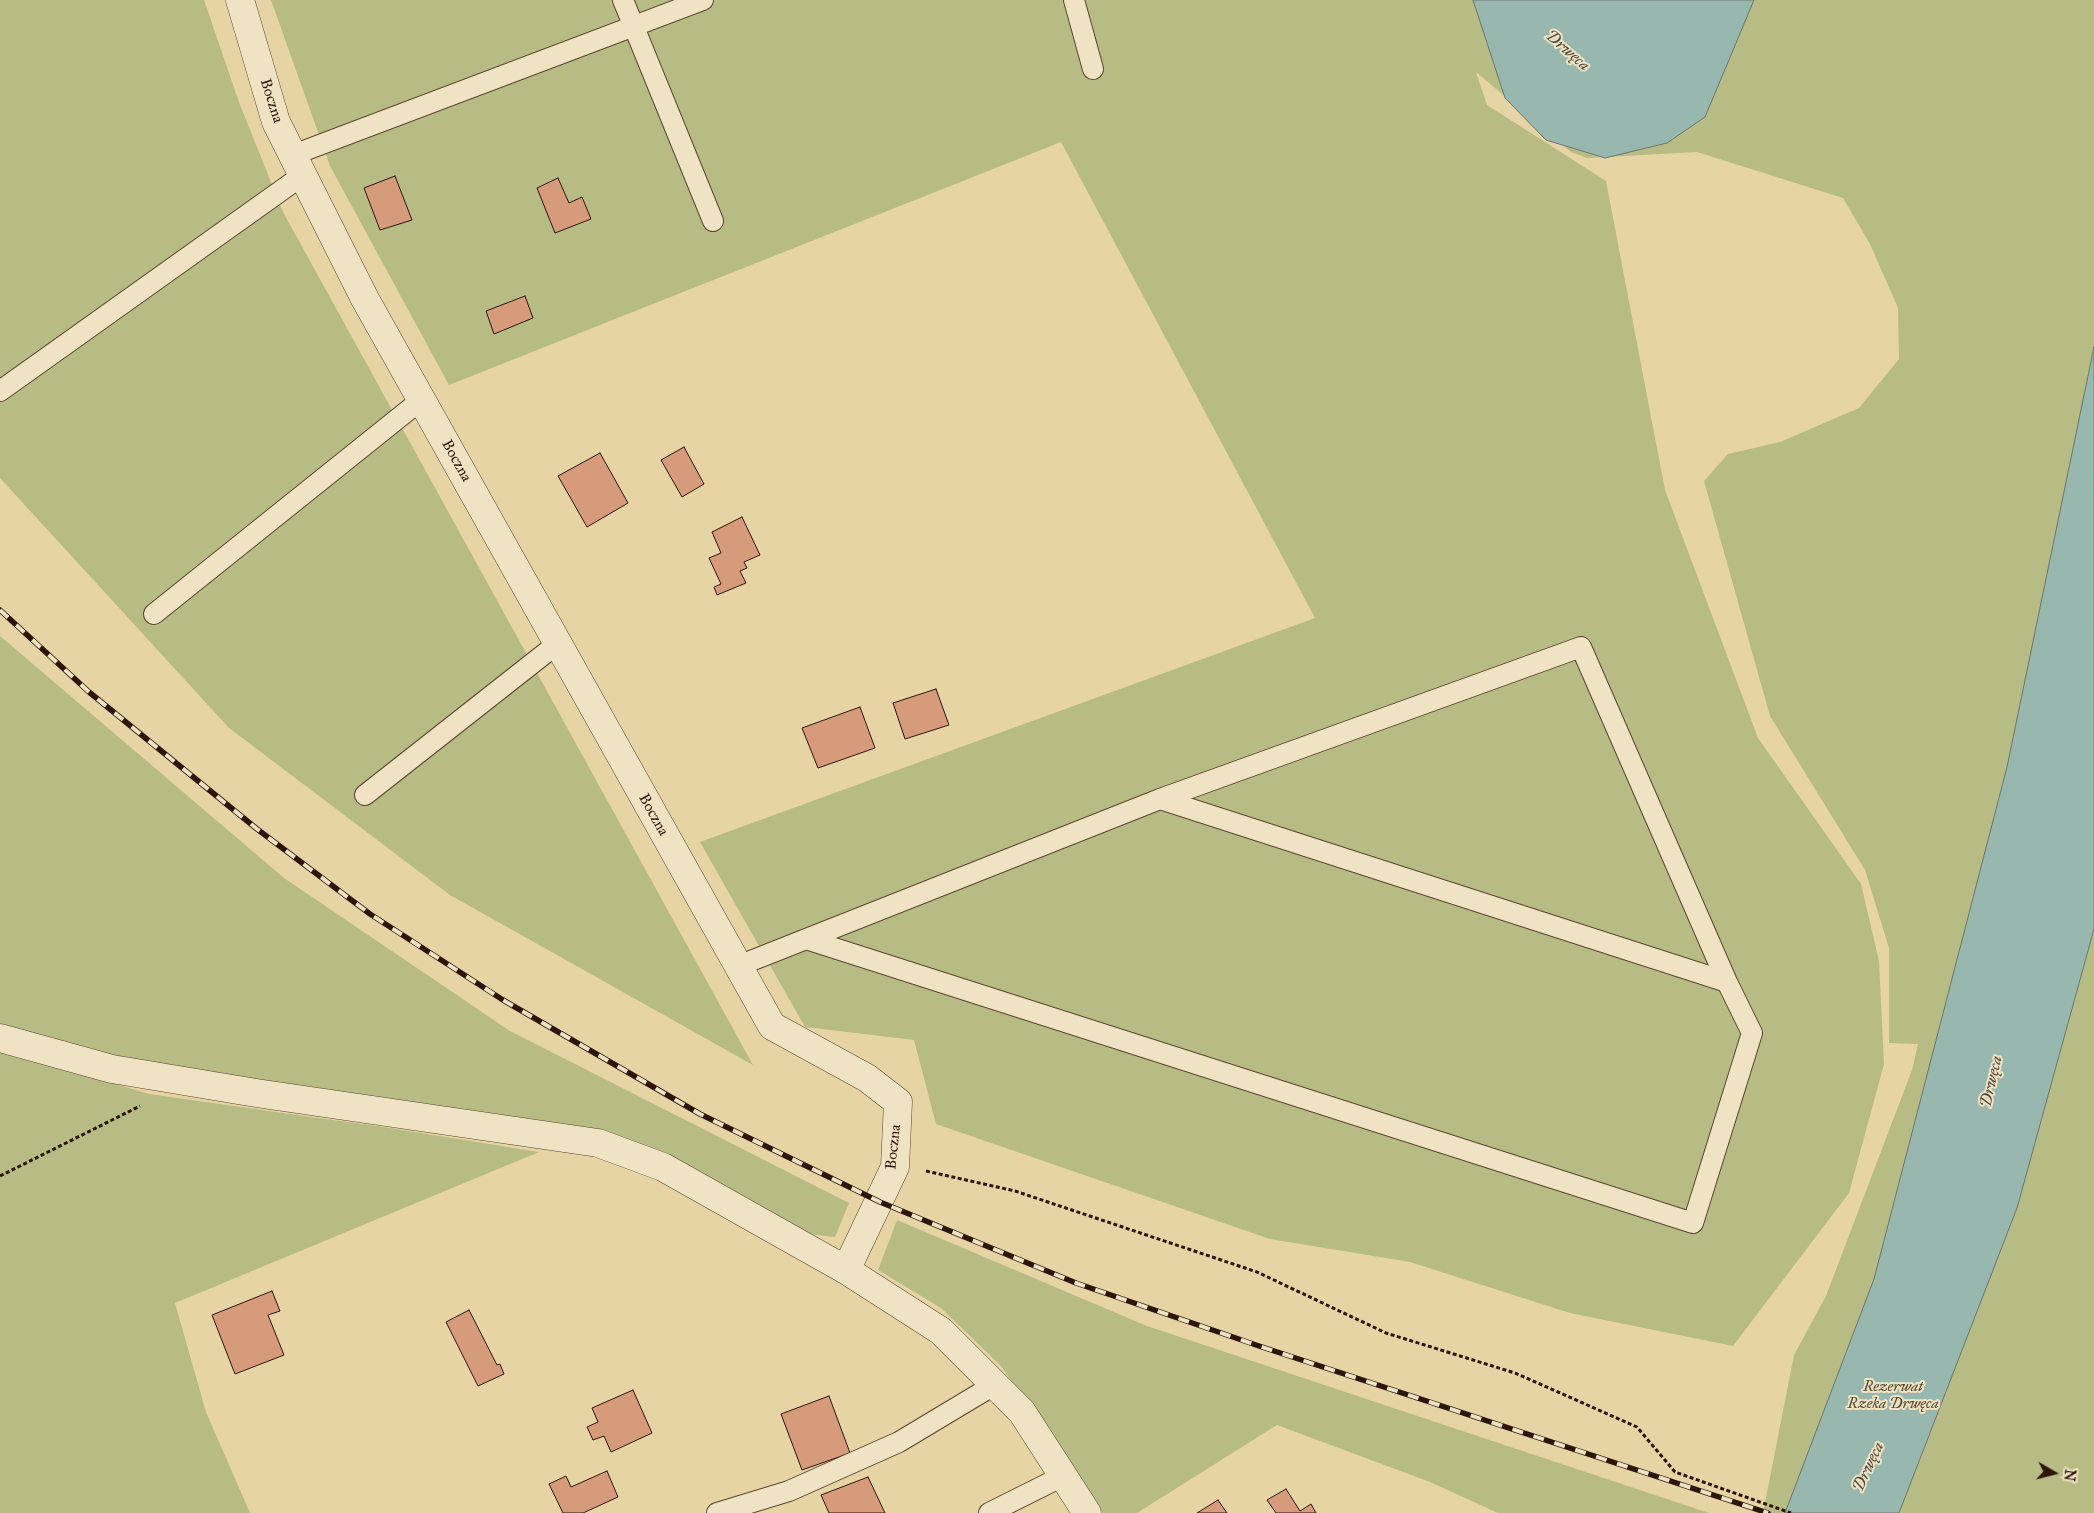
<!DOCTYPE html>
<meta charset="utf-8">
<style>
body{margin:0}
#map{position:relative;width:2094px;height:1513px;overflow:hidden;background:#e6d4a4;font-family:"IM FELL Great Primer",serif}
canvas{display:block}
.north{position:absolute;left:2029px;top:1448px;width:50px;height:50px;-webkit-text-stroke:4px #efe3c4;paint-order:stroke;rotate:98deg;font-size:14px;font-weight:700;line-height:20px;text-align:center;color:#2c150b}
.north::after{content:'';display:block;margin:auto;width:18px;height:22px;background:#2c150b;clip-path:polygon(50% 0,100% 100%,50% 72%,0 100%)}
</style>
<div id="map">
<canvas width="2094" height="1513"></canvas>
<div class="north">N</div>
</div>
<script>
const c = document.querySelector('canvas').getContext('2d');
c.lineJoin = 'round';
function paint(path, color) { c.fillStyle = color; c.fill(path, 'evenodd'); }
const shape = rows => new Path2D(rows.map(r => 'M' + r).join(''));
function strokePath(path, color, width, dash) { c.strokeStyle = color; c.lineWidth = width; c.lineCap = dash ? 'butt' : 'round'; c.setLineDash(dash || []); c.stroke(path); }
function label(font, color, halo, rows, align = 'center') {
  c.font = font + ' "IM FELL Great Primer",serif'; c.lineWidth = 4; c.setLineDash([]); c.textBaseline = 'middle'; c.strokeStyle = halo; c.fillStyle = color; for (const [text, x, y, turn = 0] of rows) {
    c.save(); c.translate(x, y); c.rotate((+turn || 0) * Math.PI / 180); c.textAlign = isNaN(turn) ? turn : align; if (halo) c.strokeText(text, 0, 0); c.fillText(text, 0, 0); c.restore();
  }
}
const green = shape([
 [0,0,204,0,240,105,283,212,753,1065,450,895,229,728,0,478],
 [271,0,2094,0,2094,1513,1763,1513,1794,1355,1826,1296,1912,1070,1918,1044,1889,1043,1889,948,1865,870,1770,716,1704,481,1728,454,1780,442,1859,408,1899,359,1898,308,1870,244,1843,198,1697,152,1587,158,1571,152,1476,72,1487,105,1606,181,1665,490,1758,738,1861,884,1879,961,1884,1064,1849,1193,1733,1346,1570,1313,1410,1262,1270,1239,936,1124,914,1040,805,1027,700,842,1315,618,1061,142,449,385,330,166],
 [0,636,284,878,510,1031,849,1203,835,1237,798,1233,651,1149,149,1066,0,1028],
 [0,1049,149,1094,390,1128,539,1152,175,1303,206,1412,250,1513,0,1513],
 [897,1220,1147,1326,1709,1513,1498,1513,1430,1482,1277,1425,1137,1513,1103,1513,1001,1366,941,1308,878,1270]
]);
const water = shape([
 [1473,0,1754,0,1705,117,1667,143,1605,158,1546,140,1505,98,1473,0],
 [2094,347,2094,929,2017,1208,1899,1513,1785,1513,1874,1279,2007,767,2094,347]
]);
const building = shape([
 [395,176,412,220,380,230,364,188,395,176],
 [558,178,569,203,582,197,591,219,555,233,537,188,558,178],
 [525,296,533,318,494,334,486,311,525,296],
 [684,447,704,484,682,497,661,460,684,447],
 [600,453,628,503,587,527,558,476,600,453],
 [742,517,760,555,744,562,747,568,740,571,746,583,717,595,714,587,721,584,709,558,721,553,712,532,742,517],
 [936,689,949,725,905,739,893,703,936,689],
 [860,707,875,748,818,768,802,728,860,707],
 [272,1291,280,1311,268,1315,284,1355,235,1374,212,1315,272,1291],
 [469,1310,497,1365,500,1364,504,1374,478,1386,446,1322,469,1310],
 [633,1390,652,1433,611,1452,604,1436,593,1440,587,1427,598,1422,592,1408,633,1390],
 [829,1396,850,1453,802,1470,781,1414,829,1396],
 [607,1471,618,1497,583,1513,563,1513,549,1484,566,1476,571,1487,607,1471],
 [868,1477,885,1513,829,1513,821,1495,868,1477],
 [1286,1489,1300,1511,1311,1504,1316,1513,1276,1513,1267,1500,1286,1489],
 [1218,1500,1227,1513,1197,1513,1218,1500]
]);
const path = shape([
 [926,1171,1015,1191,1257,1272,1386,1333,1515,1373,1637,1427,1675,1472,1791,1513],
 [0,1176,140,1106]
]);
const service = shape([
 [623,0,713,221],
 [1074,0,1093,69],
 [293,155,703,0],
 [0,391,303,175],
 [154,614,421,400],
 [365,795,557,644],
 [1160,799,1581,647,1727,982],
 [738,966,1160,799,1727,982,1752,1033,1693,1223,806,939],
 [717,1513,789,1491,899,1442,994,1385],
 [989,1513,1063,1476]
]);
const minor = shape([
 [240,0,276,122,365,299,772,1026,867,1078,898,1102,895,1167,846,1270,941,1331,1022,1412,1087,1513],
 [0,1038,112,1069,256,1093,598,1143,663,1167,846,1270]
]);
const rail = shape([
 [0,610,89,692,257,829,370,914,503,1000,700,1114,880,1202,1076,1283,1259,1346,1768,1513]
]);
const streetNames = [
 ["Boczna",271,101,72],
 ["Boczna",456,461,61],
 ["Boczna",653,815,61],
 ["Boczna",894,1147,-84]
];
const parkNames = [
 ["Rezerwat",1893,1387],
 ["Rzeka Drwęca",1893,1404]
];
const waterNames = [
 ["Drwęca",1567,51,41],
 ["Drwęca",1992,1082,-77],
 ["Drwęca",1869,1467,-65]
];
paint(green, '#b7bc84');
paint(water, '#98b7ae');
strokePath(water, '#6d766d', 1);
paint(building, '#d59b7b');
strokePath(building, '#2c150b', 1);
strokePath(service, '#5a4531', 22);
strokePath(minor, '#5a4531', 29);
strokePath(path, '#2c150b', 3, [4, 2.5]);
strokePath(service, '#efe3c4', 20);
strokePath(minor, '#efe3c4', 28);
strokePath(rail, '#2c150b', 5.5);
strokePath(rail, '#efe3c4', 4, [11]);
label('15px', '#2c150b', '#efe3c4', streetNames);
label('italic 15px', '#56472f', '#efe3c4', parkNames);
label('italic 16px', '#4c463c', '#efe3c4', waterNames);
</script>
